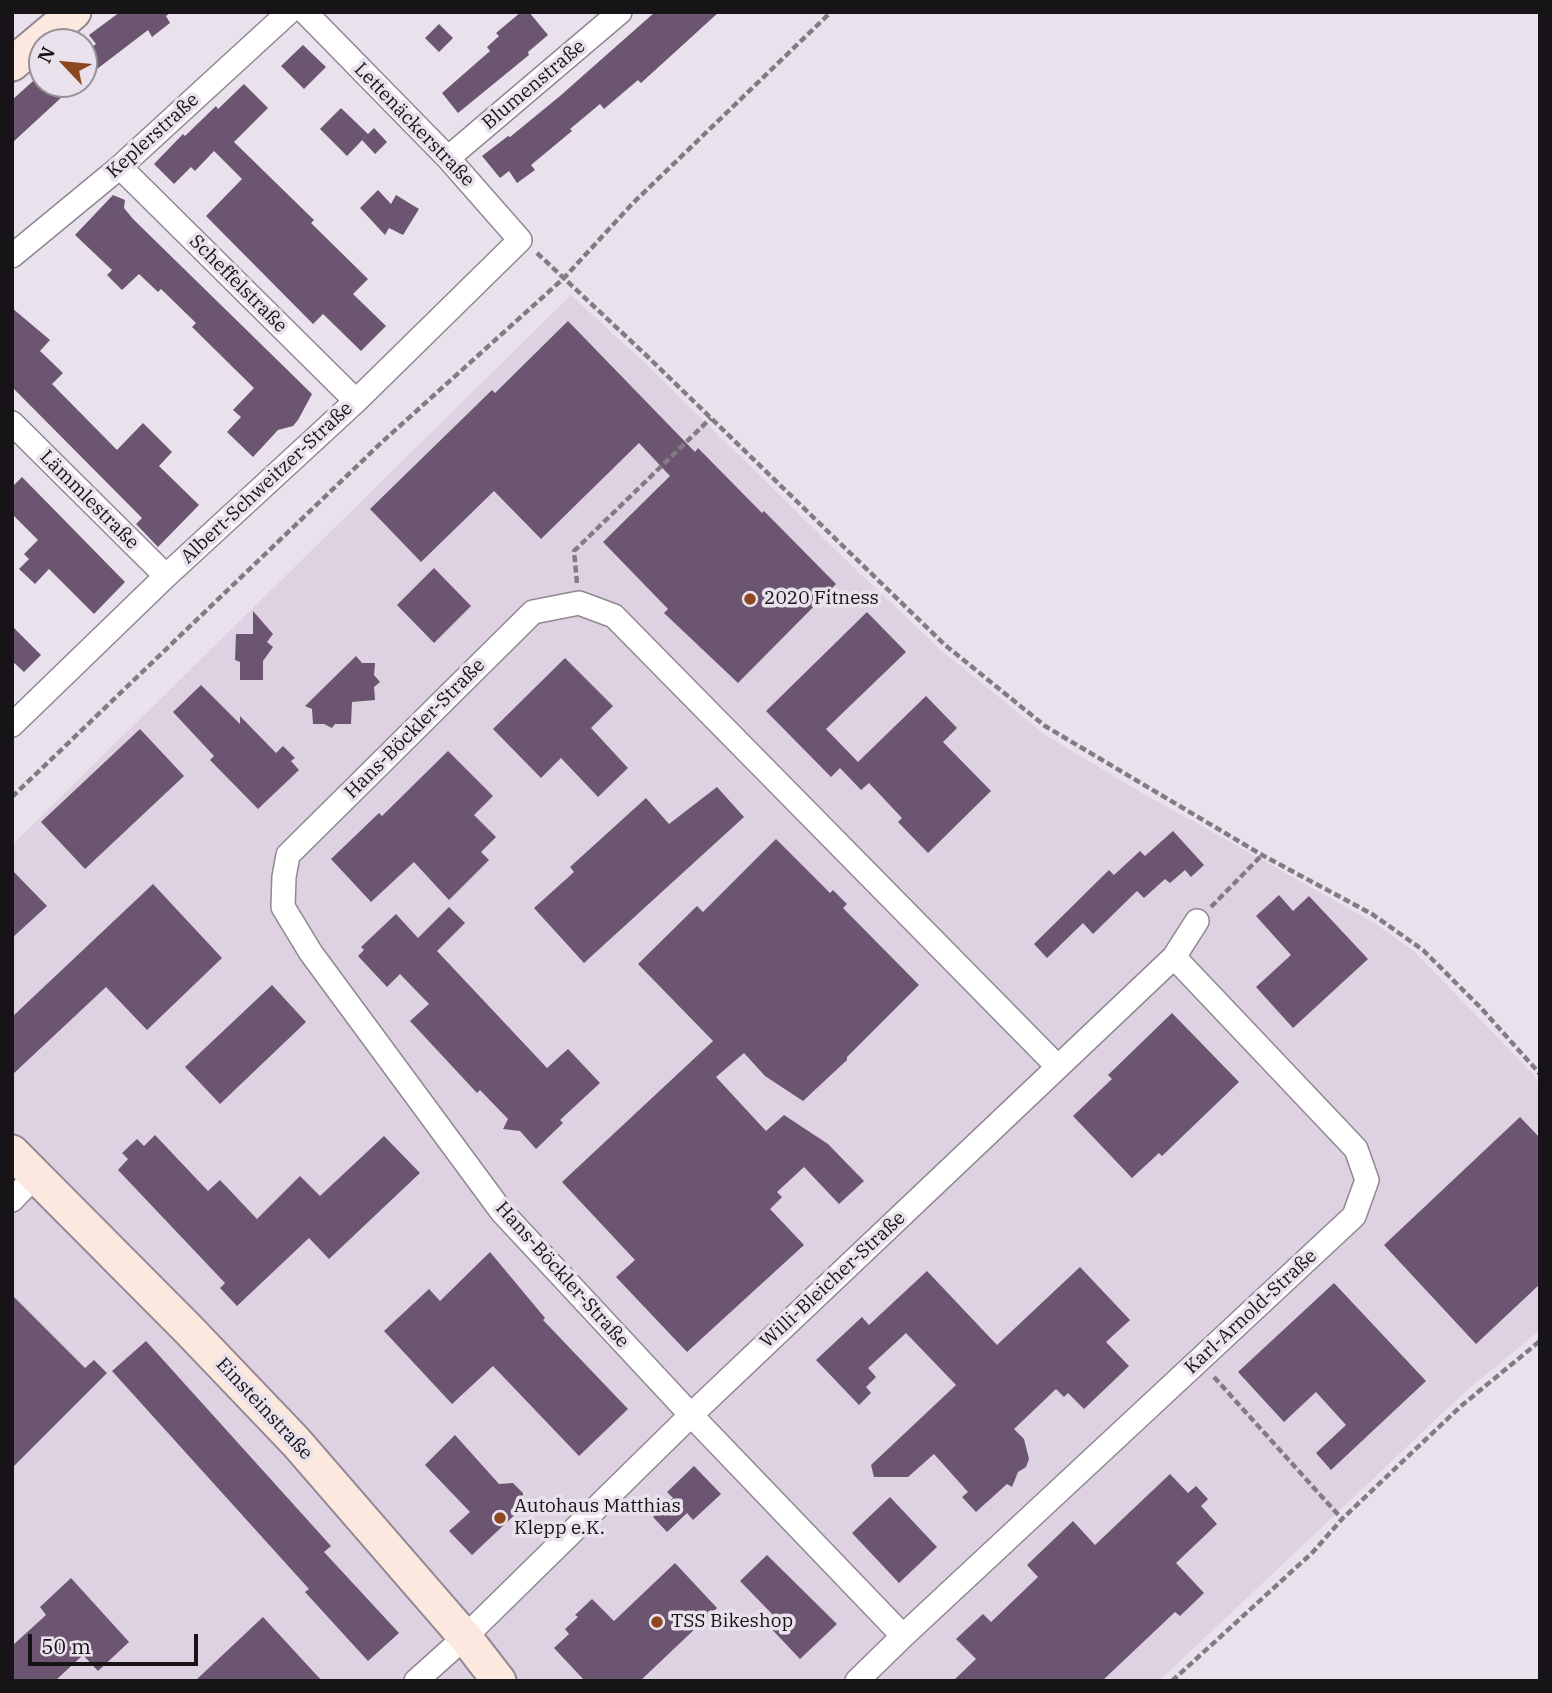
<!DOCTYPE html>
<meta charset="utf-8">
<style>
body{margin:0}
#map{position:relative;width:1552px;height:1693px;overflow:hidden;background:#e9e1eb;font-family:"IBM Plex Serif",serif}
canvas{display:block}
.frame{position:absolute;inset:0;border:14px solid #161417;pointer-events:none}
.north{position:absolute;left:28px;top:28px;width:70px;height:70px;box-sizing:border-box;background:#e9e1eb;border:2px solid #958f96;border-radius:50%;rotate:296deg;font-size:19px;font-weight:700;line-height:28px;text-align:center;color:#161417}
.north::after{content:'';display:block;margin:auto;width:24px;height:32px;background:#8e4821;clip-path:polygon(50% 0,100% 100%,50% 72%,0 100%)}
.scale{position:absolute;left:28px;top:1634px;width:170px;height:32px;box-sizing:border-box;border:4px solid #161417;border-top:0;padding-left:9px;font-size:21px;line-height:24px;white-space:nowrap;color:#161417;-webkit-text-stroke:5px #e9e1eb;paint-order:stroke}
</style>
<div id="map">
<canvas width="1552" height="1693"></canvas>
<div class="frame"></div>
<div class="north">N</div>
<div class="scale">50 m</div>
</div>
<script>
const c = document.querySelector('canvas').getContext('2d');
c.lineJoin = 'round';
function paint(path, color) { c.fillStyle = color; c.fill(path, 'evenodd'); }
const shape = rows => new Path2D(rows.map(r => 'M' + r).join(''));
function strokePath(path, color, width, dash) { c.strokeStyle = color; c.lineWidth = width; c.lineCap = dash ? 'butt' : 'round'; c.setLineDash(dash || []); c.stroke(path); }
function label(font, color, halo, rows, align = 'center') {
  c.font = font + ' "IBM Plex Serif",serif'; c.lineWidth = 7; c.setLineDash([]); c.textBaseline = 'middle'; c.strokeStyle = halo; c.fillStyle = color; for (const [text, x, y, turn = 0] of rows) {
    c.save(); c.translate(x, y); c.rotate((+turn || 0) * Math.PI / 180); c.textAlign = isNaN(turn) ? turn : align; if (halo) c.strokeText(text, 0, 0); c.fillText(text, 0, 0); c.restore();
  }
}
const built = shape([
 [571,295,647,365,852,566,941,650,1044,734,1137,790,1373,922,1415,952,1533,1074,1540,1086,1540,1330,1465,1392,1159,1681,12,1681,12,845]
]);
const building = shape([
 [120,12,171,12,166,16,170,23,152,37,148,30,97,69,85,52,96,44,89,35],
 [521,12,529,12,548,35,528,52,529,55,458,113,442,93,490,51,487,47,499,36,496,33],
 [655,12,719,12,641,83,638,80,604,109,600,104,570,129,572,131,531,165,535,170,517,183,509,171,500,178,482,156,508,136,510,137,560,96],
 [439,24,453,38,439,52,425,38],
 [303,45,326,67,304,89,281,66],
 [42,73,42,84,76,84,12,143,12,100],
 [244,84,268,108,234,142,314,220,311,223,368,279,353,294,386,326,361,351,323,314,313,324,206,216,242,179,214,151,195,171,191,167,174,184,154,164,183,134,185,136,216,106,218,109],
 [341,108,368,134,347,156,320,129],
 [374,128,387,142,375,154,362,140],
 [378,190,391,204,396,195,419,209,403,235,389,228,385,235,360,208],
 [113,195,125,200,124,208,133,219,312,394,298,420,293,426,278,430,253,457,227,432,241,417,233,410,254,388,192,327,196,323,161,289,158,292,139,274,122,290,107,275,112,270,75,235],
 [12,308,50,340,40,351,63,373,52,384,117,450,143,423,172,452,159,466,199,505,158,547,136,524,142,518,12,387],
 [568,321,695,452,698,448,762,513,764,511,836,584,738,683,664,613,668,609,603,542,670,476,639,443,541,539,494,491,421,562,370,509,492,390,495,393],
 [22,477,125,582,94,614,49,569,35,584,19,569,29,559,24,554,38,540,12,514,12,487],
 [434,568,471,606,434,643,397,605],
 [253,611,273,634,267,642,273,647,263,661,263,680,240,680,240,662,235,660,236,634,253,634],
 [867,612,906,652,826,729,858,762,926,696,957,728,943,742,991,791,928,853,898,822,902,818,869,783,861,790,840,768,831,777,766,711],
 [12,626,41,655,24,672,12,661],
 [356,656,362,663,375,663,374,675,380,682,374,687,375,700,352,702,351,724,335,724,332,728,324,724,313,724,312,709,305,706],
 [565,658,613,706,591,728,628,768,598,797,561,758,541,778,493,729],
 [201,685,240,724,240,716,276,753,283,746,295,758,291,761,299,770,258,809,210,760,214,756,173,712],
 [140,729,184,776,85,869,41,822],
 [448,751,493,796,474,815,496,837,481,852,489,860,449,900,414,862,371,902,331,859,379,813,382,816],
 [717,787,744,817,584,963,534,908,574,872,570,867,646,798,669,824],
 [1173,831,1204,865,1191,877,1185,870,1170,883,1165,879,1144,898,1137,891,1093,934,1083,923,1047,958,1034,944,1109,870,1114,875,1140,851,1145,856],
 [776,839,830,893,833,890,847,904,843,908,919,985,847,1057,847,1060,803,1101,765,1076,744,1053,716,1077,766,1131,784,1115,828,1144,864,1181,839,1204,804,1167,777,1192,782,1197,770,1209,804,1245,687,1352,616,1277,635,1260,562,1182,713,1041,638,964,697,906,703,912],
 [12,870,47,906,12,938],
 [153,884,222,958,147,1030,106,987,12,1075,12,1017],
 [1279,895,1293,911,1309,896,1368,959,1293,1028,1256,987,1291,955,1256,916],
 [449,907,465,923,437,951,547,1068,568,1049,600,1083,560,1120,563,1123,536,1149,520,1131,503,1129,508,1119,480,1090,477,1093,410,1021,429,1004,400,974,387,987,358,956,364,950,361,947,396,914,418,938],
 [272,985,306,1022,220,1104,185,1067],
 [1172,1013,1239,1082,1162,1156,1159,1153,1132,1178,1073,1116,1112,1079,1108,1075],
 [1520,1117,1540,1138,1540,1284,1476,1344,1384,1245],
 [155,1135,208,1191,220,1180,257,1219,300,1176,320,1196,384,1136,420,1173,329,1259,309,1238,237,1306,220,1288,225,1283,118,1170,128,1159,122,1153,137,1139,144,1146],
 [490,1252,545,1318,543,1320,628,1409,579,1456,493,1366,452,1404,384,1331,429,1289,440,1301],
 [1080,1267,1130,1320,1106,1342,1129,1366,1084,1409,1068,1393,1064,1397,1056,1389,1014,1429,1024,1439,1029,1459,1026,1467,1018,1472,1012,1487,1007,1484,976,1512,962,1497,968,1492,934,1454,908,1477,874,1477,871,1465,956,1385,906,1333,868,1368,876,1377,866,1387,871,1393,859,1405,816,1360,862,1317,869,1325,927,1271,997,1345],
 [1334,1283,1426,1381,1331,1470,1316,1453,1346,1425,1316,1392,1284,1422,1238,1372],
 [12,1295,85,1368,94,1360,107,1373,12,1468],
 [146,1341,331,1546,324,1552,399,1633,368,1661,305,1592,309,1589,112,1371],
 [455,1435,499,1484,513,1483,523,1493,522,1508,472,1555,449,1531,470,1512,425,1465],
 [694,1466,721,1494,693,1520,687,1513,667,1532,653,1517,673,1498,667,1492],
 [1170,1474,1188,1493,1196,1486,1208,1499,1201,1506,1217,1524,1176,1563,1204,1593,1180,1616,1175,1612,1102,1681,953,1681,976,1659,956,1639,983,1614,991,1622,1038,1577,1027,1565,1073,1521,1095,1545],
 [890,1497,937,1547,899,1583,852,1533],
 [767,1555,837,1624,800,1659,765,1622,773,1615,740,1581],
 [675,1563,717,1608,640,1681,585,1681,554,1648,569,1634,565,1629,578,1617,575,1615,592,1599,614,1621],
 [71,1578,129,1642,98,1671,83,1655,55,1681,12,1681,12,1646,46,1615,40,1607],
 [263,1617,322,1681,195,1681]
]);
const path = shape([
 [537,253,648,357,945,645,1045,726,1262,855,1372,914,1423,950,1481,1008,1540,1074],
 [577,583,574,551,711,418],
 [12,797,382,442,564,278,632,204,831,12],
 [1211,907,1262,855],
 [1214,1377,1342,1519],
 [1172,1681,1313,1552,1342,1519,1461,1406,1540,1341]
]);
const street = shape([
 [448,158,620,12],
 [120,167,356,401],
 [12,256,120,167,289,12],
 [12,423,166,576],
 [12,725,166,576,356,401,520,240,448,158,305,12],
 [1058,1067,614,616,579,603,533,612,288,855,284,877,283,907,311,953,502,1212,691,1415,903,1636,1354,1216,1367,1180,1356,1149,1174,957],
 [12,1200,36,1175],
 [416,1681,465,1637,691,1415,1174,957,1197,921],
 [857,1681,903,1636]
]);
const secondary = shape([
 [12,64,74,12],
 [12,1152,189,1330,296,1442,465,1637,499,1681]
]);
const markers = [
 [750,599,7,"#8e4821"],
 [500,1518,7,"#8e4821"],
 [657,1622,7,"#8e4821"]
];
const streetNames = [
 ["Blumenstraße",534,85,-40],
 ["Lettenäckerstraße",414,125,46],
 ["Keplerstraße",153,136,-42],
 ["Scheffelstraße",238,284,45],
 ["Albert-Schweitzer-Straße",267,483,-43],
 ["Lämmlestraße",89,500,45],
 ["Hans-Böckler-Straße",415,729,-45],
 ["Hans-Böckler-Straße",562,1275,48],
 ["Willi-Bleicher-Straße",833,1280,-43],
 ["Karl-Arnold-Straße",1251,1312,-43],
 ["Einsteinstraße",264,1409,47]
];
const poiNames = [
 ["2020 Fitness",764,599],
 ["Autohaus Matthias",514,1507],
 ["Klepp e.K.",514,1529],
 ["TSS Bikeshop",671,1622]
];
paint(built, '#ded2e2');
paint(building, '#6b5571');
strokePath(street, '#8f8791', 26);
strokePath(secondary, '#8f8791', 37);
strokePath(path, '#817c83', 4.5, [7, 3.5]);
strokePath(street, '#fff', 23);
strokePath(secondary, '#fce8de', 33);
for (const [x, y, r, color] of markers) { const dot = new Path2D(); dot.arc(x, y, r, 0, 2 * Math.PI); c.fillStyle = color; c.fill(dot); strokePath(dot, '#e9e1eb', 2.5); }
label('19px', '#161417', '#e9e1eb', streetNames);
label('19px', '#161417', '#e9e1eb', poiNames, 'left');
</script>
